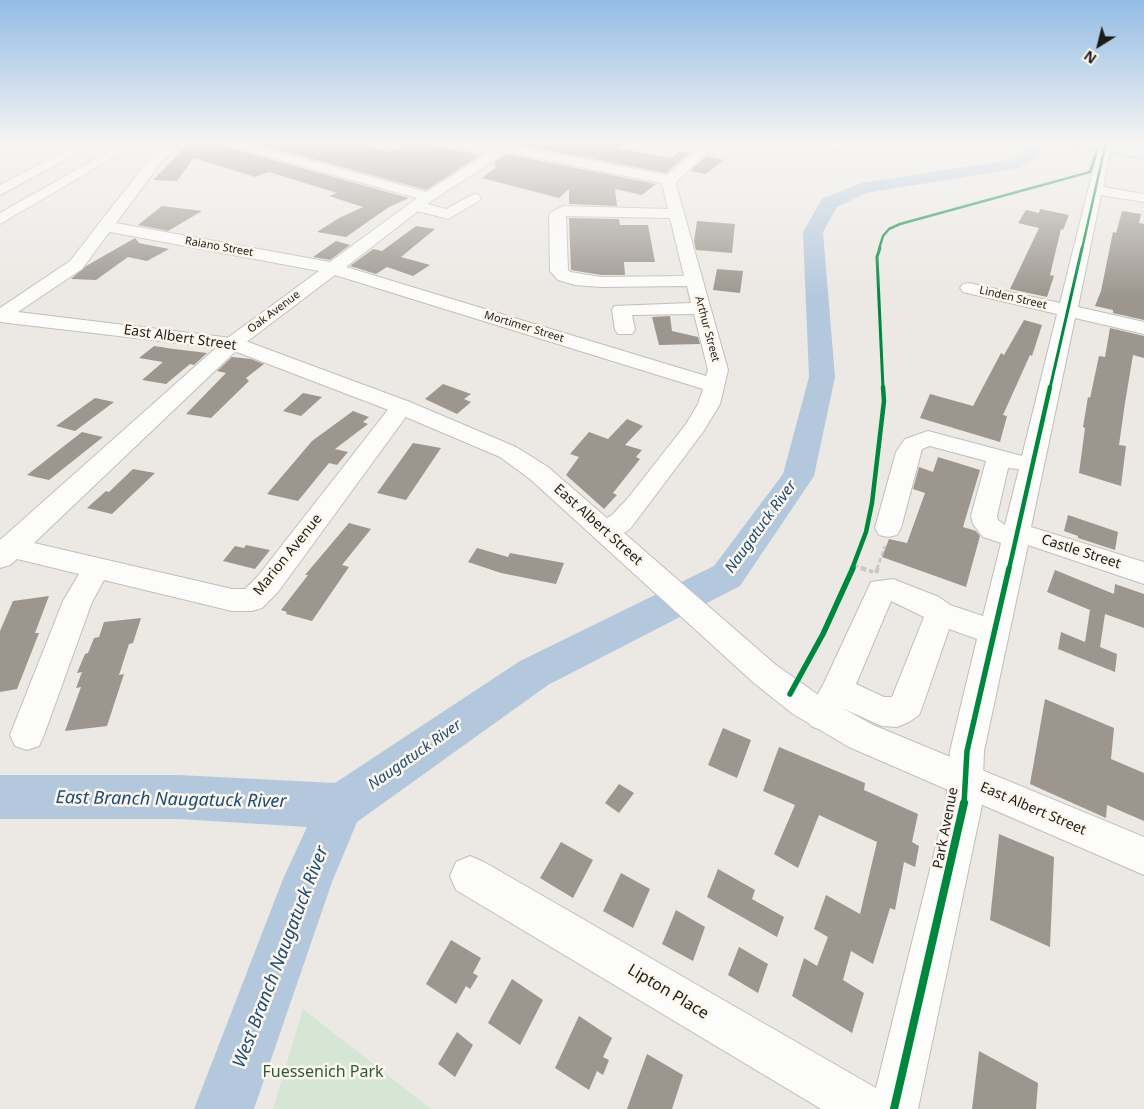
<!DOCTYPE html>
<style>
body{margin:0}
#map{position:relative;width:1144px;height:1109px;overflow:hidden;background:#ece8e4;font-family:"Noto Sans",sans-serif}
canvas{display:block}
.north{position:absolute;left:1074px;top:20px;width:50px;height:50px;-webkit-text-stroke:4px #fcf6ed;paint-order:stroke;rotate:216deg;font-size:14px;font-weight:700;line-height:20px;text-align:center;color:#1e1c19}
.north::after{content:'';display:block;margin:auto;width:18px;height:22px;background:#1e1c19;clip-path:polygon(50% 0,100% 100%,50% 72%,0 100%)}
</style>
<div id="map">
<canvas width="1144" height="1109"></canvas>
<div class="north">N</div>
</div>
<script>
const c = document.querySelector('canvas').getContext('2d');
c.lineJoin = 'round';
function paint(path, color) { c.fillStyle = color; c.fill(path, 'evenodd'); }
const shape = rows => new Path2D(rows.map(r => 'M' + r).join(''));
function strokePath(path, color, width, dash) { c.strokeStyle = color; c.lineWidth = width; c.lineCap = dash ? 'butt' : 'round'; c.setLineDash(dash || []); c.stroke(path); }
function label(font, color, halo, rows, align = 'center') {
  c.font = font + ' "Noto Sans",sans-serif'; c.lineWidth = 5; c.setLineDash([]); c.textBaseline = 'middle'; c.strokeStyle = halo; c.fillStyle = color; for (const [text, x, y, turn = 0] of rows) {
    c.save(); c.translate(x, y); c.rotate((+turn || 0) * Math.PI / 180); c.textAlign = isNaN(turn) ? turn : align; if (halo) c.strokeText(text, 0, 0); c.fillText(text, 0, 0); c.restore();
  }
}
const green = shape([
 [303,1009,431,1109,273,1109]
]);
const stream = shape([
 [1045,142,1144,159]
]);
const river = shape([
 [1026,142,1042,142,1042,154,1020,168,866,193,837,207,823,232,835,377,814,476,740,586,548,685,357,822,332,882,254,1109,194,1109,283,879,307,827,179,819,0,819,0,775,179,775,335,783,520,661,714,566,783,474,809,377,803,232,822,199,861,183,1010,160,1026,152,1026,142]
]);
const building = shape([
 [190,142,198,146,211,142,222,142,226,147,409,198,389,207,346,237,317,232,339,218,363,207,329,196,337,193,269,172,255,177,194,158,177,181,153,180],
 [251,142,357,142,388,152,412,142,419,142,481,155,426,190],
 [522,142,627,142,618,148,672,158,679,151,690,153,666,173,520,145],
 [507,154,656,184,642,195,615,189,617,206,569,204,569,189,559,198,482,178,496,167,494,163],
 [707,156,724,160,706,174,690,171],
 [162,206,202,211,168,231,138,225],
 [1040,209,1069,215,1063,230,1061,229,1050,275,1054,276,1047,297,1010,289,1039,228,1018,223,1026,210,1039,213],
 [1122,211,1141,214,1139,223,1144,224,1144,320,1113,313,1113,310,1095,306,1101,291,1113,232,1116,233],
 [569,218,619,219,620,225,648,225,655,262,624,262,625,275,601,275,571,270],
 [697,221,735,224,732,253,696,250,694,241],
 [416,226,435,229,401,257,430,265,413,276,387,267,376,274,350,266,373,249,382,251],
 [135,238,139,243,169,249,147,261,128,257,96,280,71,279,86,266],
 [336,241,350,245,330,260,313,257],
 [717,269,743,271,740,293,713,290],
 [670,316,672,331,698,337,700,344,659,345,652,317],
 [1024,320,1042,325,1032,356,1030,355,1003,415,1007,416,1000,442,920,418,930,394,973,406,1001,353,1004,355],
 [1110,328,1144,336,1144,358,1133,355,1125,403,1119,445,1126,446,1121,486,1079,473,1085,428,1083,427,1088,397,1090,398,1099,356,1105,357],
 [154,346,174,349,207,353,194,365,190,364,166,384,142,380,163,362,139,358],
 [232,357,251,359,264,364,246,378,249,381,211,418,186,414,226,373,217,371],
 [443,384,471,394,464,399,471,402,457,414,425,399],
 [303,393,322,397,301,416,283,411],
 [95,398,114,402,75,431,56,426],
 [353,411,369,417,363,422,368,424,335,449,348,452,337,465,329,463,298,501,267,494,312,441],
 [627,419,643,426,625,445,642,450,636,457,640,459,613,493,617,495,604,509,566,475,579,457,570,454,589,432,608,439],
 [82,432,103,437,49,480,27,475],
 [413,443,441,448,406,500,377,493],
 [938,457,980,470,963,527,976,531,980,536,966,587,882,557,889,539,907,543,925,493,913,489,919,467,933,472],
 [133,469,155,473,112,514,87,508,106,491,109,492],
 [1068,515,1118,532,1115,550,1078,538,1078,536,1064,531],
 [349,523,371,529,342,565,349,567,312,621,286,614,287,612,281,610,308,575,305,575],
 [246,545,270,550,255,569,223,561,235,546,244,548],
 [477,548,508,557,510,553,564,563,556,584,501,573,468,562],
 [1055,570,1114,594,1115,584,1144,594,1144,628,1105,614,1100,647,1117,654,1115,672,1058,649,1061,632,1085,642,1090,610,1047,592],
 [49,596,35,633,39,633,17,689,0,692,0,631,13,601],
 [141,618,133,643,129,644,119,675,124,674,107,726,65,731,81,687,76,688,82,672,77,673,85,654,88,653,94,638,99,637,104,622],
 [1045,699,1114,728,1111,759,1144,773,1144,821,1107,805,1106,818,1030,784],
 [723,728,751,740,737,778,708,765],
 [779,747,865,783,864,790,918,814,912,842,919,846,915,867,904,862,895,910,890,908,873,964,851,951,843,980,864,993,852,1033,792,996,804,958,817,966,828,937,814,929,826,895,860,914,877,842,819,815,798,868,774,854,795,805,763,791],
 [619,784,634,793,619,813,605,803],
 [999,834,1054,857,1050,947,990,920],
 [561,842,593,860,573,898,540,878],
 [718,869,755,890,752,899,784,917,777,937,707,897],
 [621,873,650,889,633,928,603,911],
 [676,910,705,927,693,961,662,944],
 [451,940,481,958,473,973,478,976,470,989,466,986,456,1004,426,984],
 [739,947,768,964,758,993,728,975],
 [512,979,543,1000,520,1045,488,1023],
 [579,1016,612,1038,603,1057,609,1060,603,1075,597,1071,589,1090,555,1068],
 [457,1032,473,1045,455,1077,438,1064],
 [979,1051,1038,1083,1036,1109,972,1109],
 [647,1054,683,1075,672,1109,627,1109]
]);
const pathFar1 = shape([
 [854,565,865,569],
 [877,569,885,546]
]);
const path = shape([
 [861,568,873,572],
 [876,573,878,568]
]);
const minor = shape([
 [224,142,244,142,426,192,486,154,449,145,447,142,469,142,495,148,505,142,520,142,516,146,667,175,706,142,720,142,677,181,676,185,728,370,720,404,703,432,630,529,614,539,605,541,596,539,592,532,596,525,612,515,628,498,686,424,698,404,703,389,335,275,240,347,34,543,232,589,245,589,258,576,394,402,402,400,410,402,413,407,278,592,262,608,252,611,232,611,104,580,92,602,44,735,39,746,27,750,15,746,10,735,63,601,79,574,17,559,10,565,0,568,0,540,226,339,319,271,105,231,97,226,99,223,105,221,330,262,417,198,226,145,224,142],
 [507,152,662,183,668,209,563,206,552,212,549,215,550,271,558,280,575,285,601,287,687,286,691,303,614,306,612,310,615,330,618,334,632,334,635,330,632,315,694,314,708,370,706,376,346,267,418,211,448,219,479,201,481,198,479,195,474,194,446,209,427,204,507,152],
 [566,216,670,218,684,276,601,277,570,272,568,270,566,216],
 [761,142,831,142,884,145,890,149,884,153,767,146,761,142],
 [1100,142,1112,142,1103,187,1144,194,1144,202,1101,195,1078,307,1144,322,1144,334,1075,318,1031,527,1144,562,1144,584,1028,545,984,751,982,805,918,1109,821,1109,456,890,450,876,456,862,470,856,484,862,876,1088,946,805,950,751,977,639,949,629,923,705,919,715,909,722,897,727,882,726,844,709,835,726,823,731,811,726,806,716,824,683,871,582,893,579,939,597,950,605,983,616,1001,543,983,537,973,524,971,516,986,461,930,446,922,449,901,528,897,535,888,537,879,535,875,528,896,452,905,439,928,431,1022,456,1057,314,963,292,960,288,963,284,969,283,1060,303,1100,142],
 [1008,468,1019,469,1005,525,998,520,997,516,1008,468],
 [891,601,924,617,892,697,884,697,856,684,891,601]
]);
const major = shape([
 [155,157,162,161,82,269,18,312,240,339,410,402,516,447,548,467,776,665,817,694,873,725,1144,837,1144,875,849,747,793,714,754,683,530,479,500,457,394,412,229,349,0,322,0,308,70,261,150,158,155,157]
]);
const highway = shape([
 [82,142,98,142,0,195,0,185,82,142],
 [125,142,140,142,0,224,0,213,125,142],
 [167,142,180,142,160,164,150,164,148,161,150,158,167,142]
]);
const cyclewayFar4 = shape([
 [879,249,883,236,889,229,900,224,1090,172,1096,154],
 [1082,249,1106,142]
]);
const cyclewayFar3 = shape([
 [880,248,877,257,883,388],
 [1050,388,1082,248]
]);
const cyclewayFar2 = shape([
 [852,569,866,532,872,503,884,401,883,387],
 [1009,569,1050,387]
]);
const cyclewayFar1 = shape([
 [790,694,823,634,853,568],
 [964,804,967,751,1009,568]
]);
const cycleway = shape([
 [894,1109,964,803]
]);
const farStreetnames = [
 ["Raiano Street",219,247,10],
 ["Linden Street",1013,298,13],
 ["Oak Avenue",274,312,-37],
 ["Mortimer Street",524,327,17],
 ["Arthur Street",707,329,75]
];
const streetNames = [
 ["East Albert Street",180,338,8],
 ["East Albert Street",598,525,42],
 ["Castle Street",1081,552,18],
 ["Marion Avenue",288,555,-51],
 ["East Albert Street",1033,809,23],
 ["Park Avenue",946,828,-79]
];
const waterNames = [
 ["Naugatuck River",761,527,-54],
 ["Naugatuck River",415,755,-35]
];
const nearStreetnames = [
 ["Lipton Place",668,992,31]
];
const nearParknames = [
 ["Fuessenich Park",323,1072]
];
const nearWaternames = [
 ["East Branch Naugatuck River",171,800,1],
 ["West Branch Naugatuck River",281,957,-69]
];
paint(green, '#d5e6d5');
strokePath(stream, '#b4c8dd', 3);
paint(river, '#b4c8dd');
paint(building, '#9c968e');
strokePath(minor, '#c1bebb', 2);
strokePath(major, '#c1bebb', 2);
strokePath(highway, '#c1bebb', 2);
strokePath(pathFar1, '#c8c7c5', 2.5, [4.5, 2.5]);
strokePath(path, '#c8c7c5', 4, [5.5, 3]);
paint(minor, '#fcfcfb');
paint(major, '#fcfcfb');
paint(highway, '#fcfcfb');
strokePath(cyclewayFar4, '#00873e', 2.5);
strokePath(cyclewayFar3, '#00873e', 3);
strokePath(cyclewayFar2, '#00873e', 4.5);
strokePath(cyclewayFar1, '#00873e', 5.5);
strokePath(cycleway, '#00873e', 8);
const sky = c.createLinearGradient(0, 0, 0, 297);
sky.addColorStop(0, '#93bce4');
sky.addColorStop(0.48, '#f6f5f3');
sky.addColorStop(1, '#f6f5f300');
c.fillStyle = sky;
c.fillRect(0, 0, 1144, 297);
label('11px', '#1e1c19', '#fcf6ed', farStreetnames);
label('14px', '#1e1c19', '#fcf6ed', streetNames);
label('italic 15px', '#1c4c75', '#fcf6ed', waterNames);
label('16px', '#1e1c19', '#fcf6ed', nearStreetnames);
label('16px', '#275e38', '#fcf6ed', nearParknames);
label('italic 18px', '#1c4c75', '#fcf6ed', nearWaternames);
</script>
